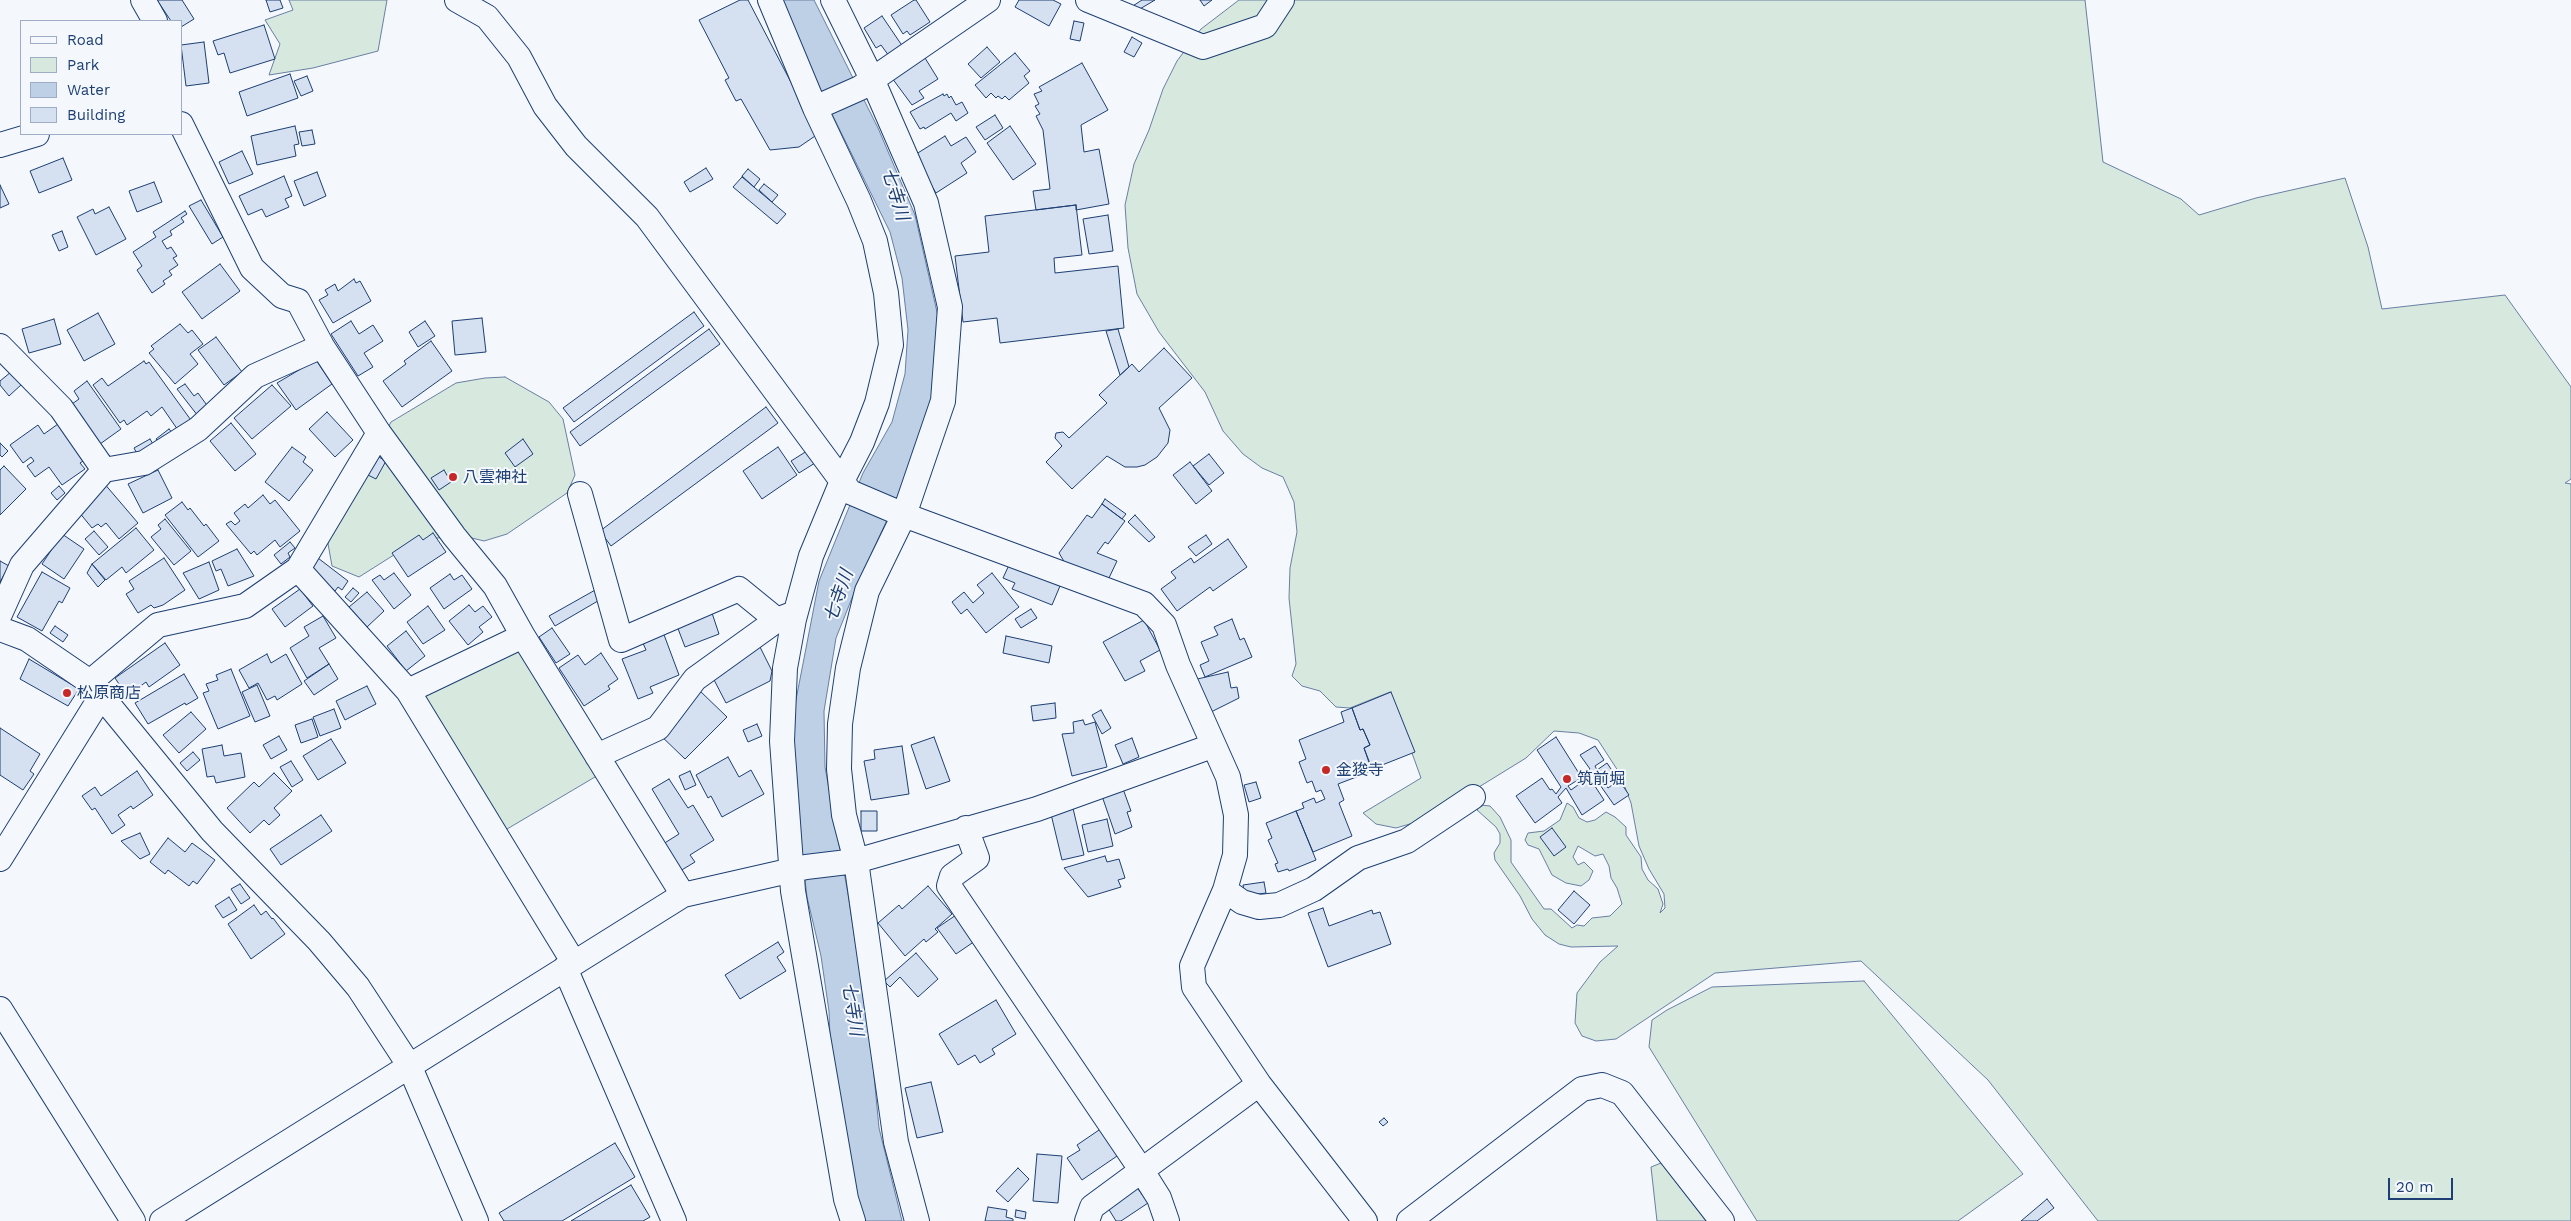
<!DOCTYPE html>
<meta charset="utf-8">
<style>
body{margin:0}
#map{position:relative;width:2571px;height:1221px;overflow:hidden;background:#f4f7fb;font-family:"Work Sans",sans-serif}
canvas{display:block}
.legend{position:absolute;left:20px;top:20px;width:162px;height:115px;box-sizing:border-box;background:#f4f7fb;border:1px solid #9eadc5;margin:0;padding:6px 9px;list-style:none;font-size:15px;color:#1d3f73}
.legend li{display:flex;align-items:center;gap:10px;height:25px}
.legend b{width:25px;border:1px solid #9eadc5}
.scale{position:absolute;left:2388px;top:1178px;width:65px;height:22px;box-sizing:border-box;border:2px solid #1d3f73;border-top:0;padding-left:6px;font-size:15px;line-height:18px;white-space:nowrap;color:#1d3f73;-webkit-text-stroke:4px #f4f7fb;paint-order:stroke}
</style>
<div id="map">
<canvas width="2571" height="1221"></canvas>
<ul class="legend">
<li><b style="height:6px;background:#f4f7fb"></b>Road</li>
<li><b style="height:14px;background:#d7e8df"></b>Park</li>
<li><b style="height:14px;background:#bed0e5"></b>Water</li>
<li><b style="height:14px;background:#d5e0f0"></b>Building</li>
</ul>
<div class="scale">20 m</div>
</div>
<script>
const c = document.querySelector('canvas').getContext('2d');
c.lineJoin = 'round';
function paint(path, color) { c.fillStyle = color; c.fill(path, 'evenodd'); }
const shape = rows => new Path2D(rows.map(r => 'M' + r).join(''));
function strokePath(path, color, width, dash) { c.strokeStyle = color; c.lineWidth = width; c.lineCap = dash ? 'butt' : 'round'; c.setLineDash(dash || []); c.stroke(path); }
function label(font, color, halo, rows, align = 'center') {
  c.font = font + ' "Work Sans","Noto Sans JP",sans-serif'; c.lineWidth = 4; c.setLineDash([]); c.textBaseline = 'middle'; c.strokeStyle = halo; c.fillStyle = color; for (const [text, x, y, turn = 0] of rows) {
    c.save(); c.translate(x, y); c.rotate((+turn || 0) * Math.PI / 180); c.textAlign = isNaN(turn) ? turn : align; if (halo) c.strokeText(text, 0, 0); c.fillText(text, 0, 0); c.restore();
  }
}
const green = shape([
 [289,0,387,0,378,51,313,68,269,75,280,44,265,20,293,10,289,0],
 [1239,0,2085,0,2103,162,2181,199,2199,215,2256,198,2345,178,2368,247,2382,309,2505,295,2571,387,2571,479,2565,483,2571,484,2571,1221,2098,1221,1988,1080,1861,961,1715,973,1616,1039,1596,1041,1582,1036,1575,1023,1577,993,1600,962,1618,946,1571,947,1559,944,1545,935,1532,919,1520,896,1495,860,1494,853,1500,843,1500,834,1496,827,1477,810,1480,805,1490,806,1500,817,1511,840,1511,862,1544,909,1551,909,1572,928,1577,925,1584,926,1592,918,1610,916,1622,904,1617,888,1611,878,1609,866,1603,854,1595,856,1578,846,1573,857,1578,865,1584,862,1593,871,1589,880,1581,886,1566,883,1552,875,1539,849,1528,845,1525,840,1528,833,1544,831,1560,820,1567,803,1573,807,1579,818,1587,822,1595,820,1606,812,1615,817,1626,827,1626,835,1641,857,1642,869,1648,880,1658,889,1663,904,1660,913,1665,908,1664,894,1649,869,1639,846,1631,803,1620,774,1598,740,1579,733,1554,731,1526,758,1427,819,1396,828,1376,824,1363,813,1421,778,1390,692,1350,708,1336,707,1320,691,1302,686,1292,676,1296,664,1289,598,1290,568,1297,532,1294,502,1283,477,1262,468,1243,454,1223,431,1205,392,1159,332,1137,294,1128,248,1125,205,1134,164,1149,130,1163,89,1177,61,1201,29,1239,0],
 [505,377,549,402,563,419,575,475,567,493,507,534,484,541,468,537,435,538,397,553,359,577,332,566,327,538,391,422,456,383,485,378,505,377],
 [520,647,600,774,502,832,419,695,520,647],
 [1864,981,2023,1174,1958,1221,1757,1221,1649,1047,1652,1020,1667,1010,1712,987,1864,981],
 [1661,1163,1706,1221,1657,1221,1651,1167,1661,1163]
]);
const water = shape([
 [776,0,814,0,878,128,915,215,939,321,935,396,900,492,860,578,836,638,824,711,825,767,848,894,871,1044,879,1128,902,1221,862,1221,831,1066,829,1011,821,956,807,897,791,756,795,705,819,581,863,473,892,422,905,374,908,330,902,278,890,232,776,0]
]);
const building = shape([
 [157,0,182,0,194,19,181,27,181,21,171,21,157,0],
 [266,0,280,0,283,8,270,12,266,0],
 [740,0,748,0,818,134,799,147,770,150,741,99,736,101,725,80,729,78,699,20,740,0],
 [914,0,916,0,930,22,910,35,907,31,903,34,891,15,914,0],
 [1019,0,1053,0,1061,4,1049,26,1015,7,1019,0],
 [1142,0,1155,0,1128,16,1125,11,1142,0],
 [1200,0,1212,0,1204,6,1200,0],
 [882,16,903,47,889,56,881,45,876,48,864,28,882,16],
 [1074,21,1084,23,1080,41,1070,39,1074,21],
 [264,25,275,59,230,73,224,53,218,55,213,41,264,25],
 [1132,37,1142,43,1134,57,1124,52,1132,37],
 [204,42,209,83,186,86,181,45,204,42],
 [987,47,1000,62,981,78,968,64,987,47],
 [1015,53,1030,71,1024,76,1029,83,1009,100,1005,96,1002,99,998,96,996,98,991,93,986,98,975,85,1015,53],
 [925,58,938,79,919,91,924,98,912,105,892,78,925,58],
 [1082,63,1108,110,1081,125,1084,152,1099,149,1109,204,1076,210,1076,205,1036,210,1033,191,1050,189,1043,130,1036,116,1040,114,1035,106,1039,104,1034,94,1042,91,1039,87,1082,63],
 [290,74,298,98,247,116,239,92,290,74],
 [307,76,313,91,301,96,294,81,307,76],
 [943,94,944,96,947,94,949,98,951,96,956,105,962,102,968,113,956,121,951,113,925,129,924,127,920,129,910,112,943,94],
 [995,115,1003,128,985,140,976,127,995,115],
 [295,126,299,144,294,145,296,156,257,165,251,136,295,126],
 [1010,126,1036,164,1013,180,987,143,1010,126],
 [312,130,315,144,302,146,299,132,312,130],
 [945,136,951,146,966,137,976,152,961,163,967,173,936,193,913,156,945,136],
 [242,151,253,174,229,184,219,162,242,151],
 [63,158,72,180,39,193,30,171,63,158],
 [706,168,713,179,690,192,684,182,706,168],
 [748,169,760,179,754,187,742,176,748,169],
 [317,172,326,196,304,206,294,181,317,172],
 [284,176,292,196,285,199,289,207,266,217,262,209,248,215,239,196,284,176],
 [742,177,786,214,777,224,733,187,742,177],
 [154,182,162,202,137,212,129,191,154,182],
 [764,184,778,195,772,202,759,190,764,184],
 [0,185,9,204,0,208,0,185],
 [201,200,223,237,212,244,189,206,201,200],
 [1076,205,1082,255,1054,258,1055,273,1118,266,1124,328,1000,343,997,318,963,322,955,256,989,252,985,216,1076,205],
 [109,207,126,239,96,255,77,217,93,209,95,214,109,207],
 [185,211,187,214,181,218,184,222,170,231,172,235,162,241,167,249,171,247,177,256,173,258,178,265,169,271,172,275,163,281,165,284,152,293,137,270,142,266,133,252,156,237,153,232,185,211],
 [1108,215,1113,251,1089,254,1083,219,1108,215],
 [62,231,68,247,59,251,52,235,62,231],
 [220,264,240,291,202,319,182,292,220,264],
 [354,279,356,283,360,281,371,301,333,323,319,300,328,295,325,290,335,284,338,291,354,279],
 [694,312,704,326,574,422,563,408,694,312],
 [98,313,115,344,84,361,67,330,98,313],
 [482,318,486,352,455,355,452,321,482,318],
 [54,319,61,344,29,353,22,329,54,319],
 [351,321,359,334,373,325,383,341,364,353,373,367,358,376,331,334,351,321],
 [425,321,435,336,418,347,409,332,425,321],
 [180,324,188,333,192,330,203,344,190,354,198,364,175,384,149,353,154,349,151,346,180,324],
 [709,329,720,344,580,446,570,432,709,329],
 [1118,329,1129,367,1120,375,1106,331,1118,329],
 [216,337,242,372,224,385,198,350,216,337],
 [431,341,452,371,402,407,383,381,406,364,404,361,431,341],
 [1164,348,1192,378,1159,408,1170,430,1168,443,1157,457,1145,465,1137,467,1125,467,1107,456,1072,489,1046,462,1062,446,1055,438,1056,433,1063,432,1069,438,1107,403,1099,395,1132,364,1139,372,1164,348],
 [316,360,332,384,296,410,277,383,316,360],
 [144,361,146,364,149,362,193,423,180,433,162,407,151,416,147,411,127,425,124,420,120,423,93,385,102,378,108,386,144,361],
 [11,372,22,384,9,396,0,385,0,381,11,372],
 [87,381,121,429,100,444,65,409,79,399,74,391,87,381],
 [185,384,194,396,198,393,209,408,198,416,177,389,185,384],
 [272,385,291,406,252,439,234,418,272,385],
 [766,407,778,423,611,546,600,531,766,407],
 [327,412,353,440,335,457,309,429,327,412],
 [231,423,256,454,235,471,210,441,231,423],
 [58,424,83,461,80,463,85,469,62,485,49,467,35,477,27,466,34,461,31,457,23,463,10,445,38,425,44,434,58,424],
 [169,429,175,436,162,447,156,439,169,429],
 [150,439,157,451,141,461,134,448,150,439],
 [523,439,533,454,515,467,505,453,523,439],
 [0,443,8,451,2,457,0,455,0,443],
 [292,447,306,457,303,462,313,470,289,501,265,482,292,447],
 [778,447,797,475,762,499,743,471,778,447],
 [368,451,386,461,376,479,358,470,368,451],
 [807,451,815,463,799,473,791,461,807,451],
 [1209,454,1224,473,1209,485,1193,466,1209,454],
 [1190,462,1212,491,1196,504,1173,475,1190,462],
 [4,466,26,489,0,515,0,470,4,466],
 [158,470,172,498,143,513,128,484,158,470],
 [444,470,451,482,439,490,431,478,444,470],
 [103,482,138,523,119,539,106,523,101,527,98,524,92,528,74,506,103,482],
 [59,486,65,493,57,500,51,493,59,486],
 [263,495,270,504,275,500,300,531,280,547,275,540,257,555,254,551,251,554,226,524,231,521,235,525,240,521,234,513,245,504,248,508,263,495],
 [1105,499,1126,514,1122,519,1102,504,1105,499],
 [182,502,188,510,190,508,204,526,206,524,219,541,198,557,165,515,182,502],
 [1102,504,1125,521,1108,544,1105,542,1097,553,1117,561,1108,580,1065,563,1059,553,1087,515,1092,518,1102,504],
 [1135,515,1155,537,1149,542,1128,522,1135,515],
 [165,519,191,551,174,565,151,537,161,529,158,525,165,519],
 [136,528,154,550,126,573,122,567,106,580,92,564,136,528],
 [94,531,108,547,99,555,85,539,94,531],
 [433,533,446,552,408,577,392,553,419,535,423,540,433,533],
 [62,534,84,549,64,579,42,564,62,534],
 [1206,535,1212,544,1196,556,1188,547,1206,535],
 [1228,539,1247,567,1213,591,1210,587,1177,611,1161,589,1176,578,1171,572,1191,558,1194,563,1228,539],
 [290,542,295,548,288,553,290,557,281,564,274,555,290,542],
 [237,549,254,576,228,586,221,569,216,571,212,561,237,549],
 [314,555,348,581,342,590,338,587,335,591,307,564,314,555],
 [164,558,185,590,163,605,154,608,151,605,138,613,126,594,134,589,129,581,164,558],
 [0,561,9,566,0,582,0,561],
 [209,562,219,590,199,599,183,573,209,562],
 [92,564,105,580,98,587,87,573,92,564],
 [1009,565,1060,586,1052,605,1012,589,1015,583,1003,578,1009,565],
 [42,572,70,588,62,603,59,601,42,631,17,617,42,572],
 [394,573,411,595,394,609,372,580,380,575,384,580,394,573],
 [992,573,1019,607,986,633,967,609,961,614,952,602,964,592,973,603,984,593,977,585,992,573],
 [450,574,454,580,462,575,472,589,444,609,430,588,450,574],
 [353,588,359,593,351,602,345,597,353,588],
 [300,589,313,606,285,627,272,609,300,589],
 [597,589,603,598,555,626,549,616,597,589],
 [367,592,384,611,367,627,349,607,367,592],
 [469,605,475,612,483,606,492,617,479,627,483,632,468,645,449,621,469,605],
 [428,606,445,630,423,644,407,622,428,606],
 [1031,609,1037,618,1021,628,1015,619,1031,609],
 [712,613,719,634,685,647,677,626,712,613],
 [323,616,336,638,319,648,329,664,307,678,290,648,309,636,304,627,323,616],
 [1232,619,1240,640,1244,638,1252,657,1205,677,1200,665,1209,661,1201,642,1218,635,1214,627,1232,619],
 [1144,620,1160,650,1140,661,1145,671,1125,681,1103,642,1144,620],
 [55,626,68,635,63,642,50,633,55,626],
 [552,628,570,654,556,663,539,637,552,628],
 [406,631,425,656,406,671,387,646,406,631],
 [663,632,679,675,650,687,653,693,638,699,622,659,646,650,642,641,663,632],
 [1006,636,1052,646,1049,663,1003,653,1006,636],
 [165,643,180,665,149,687,146,682,127,696,115,678,165,643],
 [759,645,772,671,770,681,726,703,712,676,741,661,739,657,759,645],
 [601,653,618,679,608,686,610,689,584,706,559,668,578,655,585,665,601,653],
 [267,654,271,663,286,654,302,684,277,700,275,696,267,700,258,683,249,688,239,670,267,654],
 [29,659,79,689,68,706,20,679,29,659],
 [329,664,338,679,314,695,304,681,329,664],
 [231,669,250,716,218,729,203,693,209,691,206,684,218,680,216,675,231,669],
 [1228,672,1231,688,1237,687,1239,698,1209,713,1193,680,1228,672],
 [184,674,198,698,186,705,185,703,148,724,135,703,184,674],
 [257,685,270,716,255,722,242,692,257,685],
 [367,686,376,704,345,720,336,701,367,686],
 [699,690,727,717,685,759,657,732,699,690],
 [1391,692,1415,752,1372,769,1364,748,1370,745,1363,729,1360,730,1352,708,1391,692],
 [1055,703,1056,718,1033,721,1031,706,1055,703],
 [1352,708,1360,730,1363,729,1370,745,1364,748,1372,771,1338,784,1344,800,1339,803,1352,836,1313,852,1296,811,1304,808,1302,803,1314,798,1316,803,1325,799,1321,790,1316,792,1312,781,1307,783,1299,762,1306,759,1299,740,1344,722,1341,712,1352,708],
 [334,709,341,728,320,736,313,717,334,709],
 [1101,710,1111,728,1102,734,1092,715,1101,710],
 [191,712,206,729,179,753,163,735,191,712],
 [312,719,318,737,301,743,295,725,312,719],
 [1083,720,1085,725,1095,722,1107,767,1072,776,1062,734,1074,733,1073,722,1083,720],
 [757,724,762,736,748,742,743,730,757,724],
 [0,728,40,754,30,771,34,774,23,790,0,775,0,728],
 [279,736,287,750,271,759,263,745,279,736],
 [934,737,950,781,926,789,911,745,934,737],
 [1556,737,1580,775,1590,769,1580,755,1595,746,1604,760,1595,766,1597,770,1607,763,1617,778,1606,785,1608,788,1619,780,1629,795,1614,805,1591,772,1568,786,1571,790,1589,777,1604,800,1582,815,1566,788,1558,797,1562,803,1535,823,1516,796,1542,778,1550,790,1552,789,1556,794,1561,787,1537,750,1556,737],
 [1132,738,1139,757,1123,764,1115,745,1132,738],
 [331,739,346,763,318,780,303,756,331,739],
 [222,745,224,756,241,753,245,777,216,783,214,776,207,777,202,749,222,745],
 [902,746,909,794,871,800,864,761,875,759,874,750,902,746],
 [193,752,200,760,187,771,180,763,193,752],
 [728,757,739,777,751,770,764,794,722,817,711,796,708,798,696,775,728,757],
 [291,761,303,780,292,787,280,767,291,761],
 [137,771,153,795,133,809,131,806,118,815,125,825,112,834,95,808,92,810,82,796,95,787,101,796,137,771],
 [690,771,696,785,685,790,679,776,690,771],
 [274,773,292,791,274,808,280,815,269,825,264,820,250,833,227,808,254,782,259,787,274,773],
 [669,779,688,808,693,805,714,840,690,855,695,862,680,871,663,844,679,834,652,789,669,779],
 [1256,782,1261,798,1249,802,1244,785,1256,782],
 [1122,786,1131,811,1127,812,1132,827,1115,834,1101,793,1122,786],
 [1072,804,1084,855,1062,860,1050,810,1072,804],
 [861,811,877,811,877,831,861,831,861,811],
 [1296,811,1316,860,1289,871,1288,869,1278,872,1275,864,1278,863,1268,840,1272,838,1266,823,1296,811],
 [321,815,332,831,281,865,270,849,321,815],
 [1107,819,1113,846,1088,852,1082,825,1107,819],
 [1552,828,1566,847,1554,856,1540,837,1552,828],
 [140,833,150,854,140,859,121,841,140,833],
 [168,838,185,852,192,843,215,860,197,884,193,881,189,886,168,870,165,874,150,862,168,838],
 [1105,856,1107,862,1119,859,1125,878,1118,880,1121,887,1088,897,1064,868,1105,856],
 [1264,882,1266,893,1245,896,1243,885,1264,882],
 [240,884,250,898,241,904,231,889,240,884],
 [928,886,952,914,935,929,938,932,926,942,924,939,905,956,878,923,899,905,902,909,928,886],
 [1574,891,1590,905,1574,924,1558,910,1574,891],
 [229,897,237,910,223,918,215,906,229,897],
 [254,905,261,915,266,911,272,919,273,918,285,934,251,959,228,924,254,905],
 [1323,908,1329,926,1372,910,1373,914,1380,912,1391,944,1328,967,1308,913,1323,908],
 [959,913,978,939,956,954,937,928,959,913],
 [778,942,784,952,777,957,786,971,740,999,725,975,778,942],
 [916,953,938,979,918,997,900,977,890,987,884,981,916,953],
 [996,1000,1016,1034,992,1049,995,1054,980,1063,975,1055,958,1065,939,1034,996,1000],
 [931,1082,943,1132,917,1138,905,1088,931,1082],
 [1384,1118,1388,1122,1383,1126,1379,1122,1384,1118],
 [1102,1128,1120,1154,1082,1180,1067,1158,1080,1150,1077,1145,1102,1128],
 [615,1143,635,1177,562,1221,504,1221,499,1213,615,1143],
 [1037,1154,1062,1156,1058,1203,1033,1201,1037,1154],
 [1018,1168,1029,1179,1008,1202,996,1191,1018,1168],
 [631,1185,650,1217,643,1221,571,1221,631,1185],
 [1136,1186,1148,1203,1121,1221,1116,1221,1108,1208,1136,1186],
 [2047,1199,2054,1208,2037,1221,2021,1221,2047,1199],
 [988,1207,1007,1210,1006,1217,1013,1219,1013,1221,985,1221,988,1207],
 [1016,1210,1026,1212,1025,1219,1015,1217,1016,1210]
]);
const minor = shape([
 [143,0,155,21],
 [457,0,487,17,519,57,545,106,576,146,647,217,850,492,904,515,1144,604,1164,625,1178,665,1228,777,1236,815,1235,855,1225,890,1192,966,1194,987,1259,1084,1365,1221],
 [770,0,815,108,859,201,875,241,886,293,891,345,877,403,862,442,842,481,811,556,794,619,785,668,782,741,793,891,846,1199,853,1221],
 [833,0,872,79,926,203,950,307,943,401,904,515,867,591,848,668,840,724,839,769,844,815,856,861,896,1142,917,1221],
 [1088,0,1203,47,1265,26,1282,0],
 [815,108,860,88,988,0],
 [181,124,252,268,282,296,298,301,322,346,379,433,454,536,495,586,523,636,683,895],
 [0,145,37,134],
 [0,346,61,408,104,470,22,565,0,614],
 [104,470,144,463,198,429,255,376,322,346],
 [580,494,621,640,739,589,777,620],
 [298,569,408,691,574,963],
 [0,629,27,639,90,682,212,831,319,941,358,987,409,1065,476,1221],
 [90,682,158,625,245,606,298,569,379,433],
 [408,691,523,636],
 [597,756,658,728,695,679,777,620,790,615],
 [966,828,977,858,952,876,949,886,1142,1171,1159,1198,1167,1221],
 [0,859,102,695],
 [1225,890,1242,902,1259,907,1279,905,1314,889,1358,858,1407,841,1473,797],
 [565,968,674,1221],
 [0,1009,133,1221],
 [162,1221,683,895,806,867,856,861,1037,809,1212,746],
 [1087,1221,1092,1207,1259,1084],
 [1409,1221,1582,1089,1602,1085,1622,1093,1722,1221]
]);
const markers = [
 [453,477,5,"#c62828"],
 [67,693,5,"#c62828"],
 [1326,770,5,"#c62828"],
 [1567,779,5,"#c62828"]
];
const poiNames = [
 ["八雲神社",463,477],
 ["松原商店",77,693],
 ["金狻寺",1336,770],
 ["筑前堀",1577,779]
];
const waterNames = [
 ["七寺川",895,194,73],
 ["七寺川",839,596,-71],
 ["七寺川",852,1009,81]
];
paint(green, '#d7e8df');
strokePath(green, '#687fa3', 1);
paint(water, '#bed0e5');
strokePath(water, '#687fa3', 1);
paint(building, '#d5e0f0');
strokePath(building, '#1d3f73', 1);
strokePath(minor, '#1d3f73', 26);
strokePath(minor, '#f4f7fb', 24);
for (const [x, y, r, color] of markers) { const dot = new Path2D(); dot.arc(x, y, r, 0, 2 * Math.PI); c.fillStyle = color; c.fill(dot); strokePath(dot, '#f4f7fb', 2); }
label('16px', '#1d3f73', '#f4f7fb', poiNames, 'left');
label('italic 18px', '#1d3f73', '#f4f7fb', waterNames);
</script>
